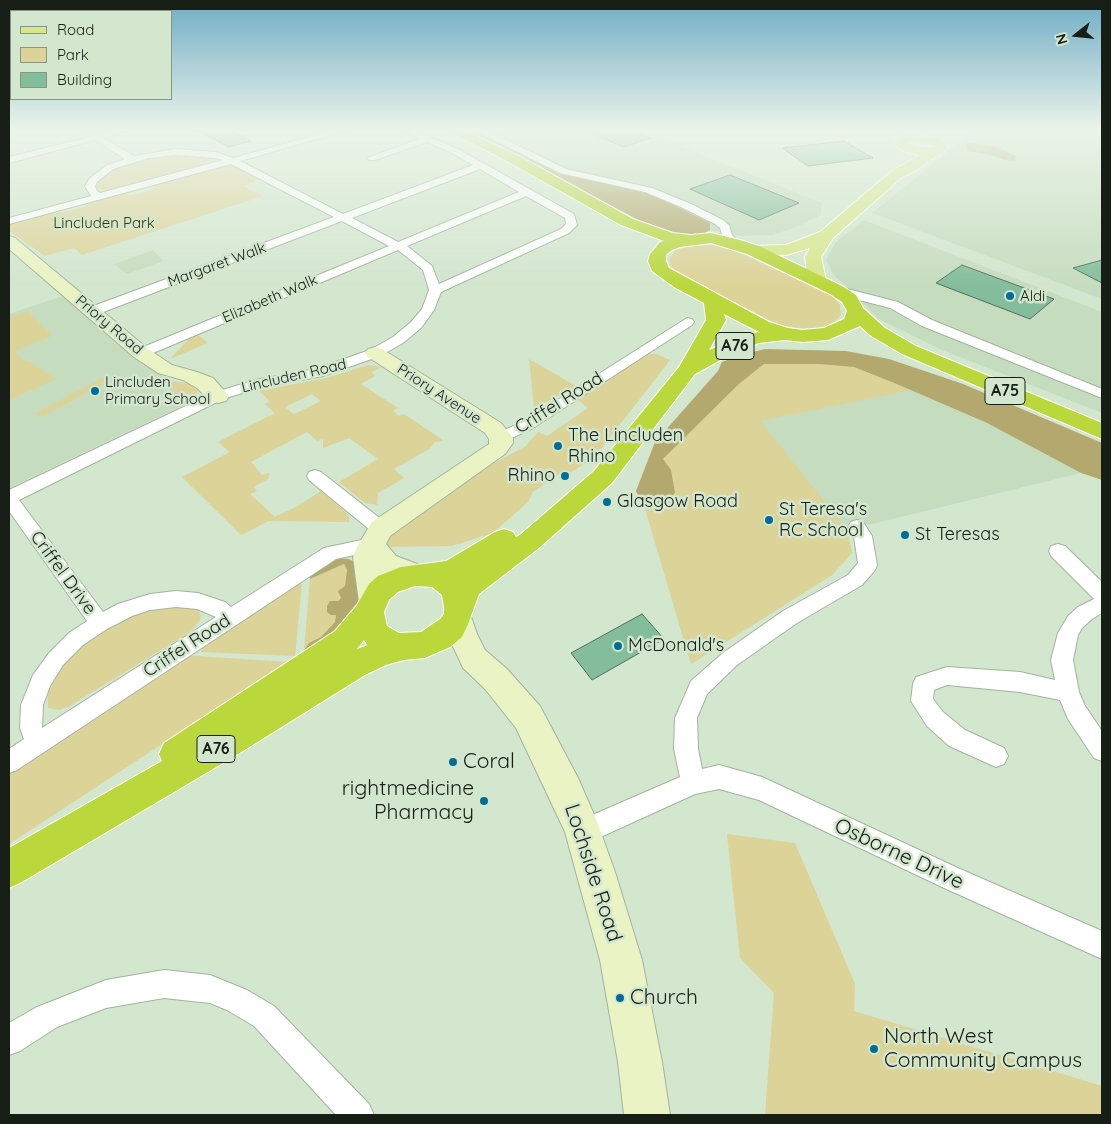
<!DOCTYPE html>
<style>
body{margin:0}
#map{position:relative;width:1111px;height:1124px;overflow:hidden;background:#d3e6ce;font-family:Quicksand,sans-serif}
canvas{display:block}
.frame{position:absolute;inset:0;border:10px solid #171e15;pointer-events:none}
.legend{position:absolute;left:10px;top:10px;width:162px;height:90px;box-sizing:border-box;background:#d3e6ce;border:1px solid #889684;margin:0;padding:6px 9px;list-style:none;font-size:15px;color:#171e15}
.legend li{display:flex;align-items:center;gap:10px;height:25px}
.legend b{width:25px;border:1px solid #889684}
.north{position:absolute;left:1051px;top:10px;width:50px;height:50px;-webkit-text-stroke:4px #d3e6ce;paint-order:stroke;rotate:254deg;font-size:14px;font-weight:700;line-height:20px;text-align:center;color:#171e15}
.north::after{content:'';display:block;margin:auto;width:18px;height:22px;background:#171e15;clip-path:polygon(50% 0,100% 100%,50% 72%,0 100%)}
</style>
<div id="map">
<canvas width="1111" height="1124"></canvas>
<div class="frame"></div>
<ul class="legend">
<li><b style="height:6px;background:#d6e78a"></b>Road</li>
<li><b style="height:14px;background:#dcd398"></b>Park</li>
<li><b style="height:14px;background:#83bd9b"></b>Building</li>
</ul>
<div class="north">N</div>
</div>
<script>
const c = document.querySelector('canvas').getContext('2d');
c.lineJoin = 'round';
function paint(path, color) { c.fillStyle = color; c.fill(path, 'evenodd'); }
const shape = rows => new Path2D(rows.map(r => 'M' + r).join(''));
function strokePath(path, color, width, dash) { c.strokeStyle = color; c.lineWidth = width; c.lineCap = dash ? 'butt' : 'round'; c.setLineDash(dash || []); c.stroke(path); }
function label(font, color, halo, rows, align = 'center') {
  c.font = font + ' Quicksand,sans-serif'; c.lineWidth = 5; c.setLineDash([]); c.textBaseline = 'middle'; c.strokeStyle = halo; c.fillStyle = color; for (const [text, x, y, turn = 0] of rows) {
    c.save(); c.translate(x, y); c.rotate((+turn || 0) * Math.PI / 180); c.textAlign = isNaN(turn) ? turn : align; if (halo) c.strokeText(text, 0, 0); c.fillText(text, 0, 0); c.restore();
  }
}
const built = shape([
 [471,130,641,130,822,203,821,215,796,227,772,235,741,236,710,230,710,223,684,209,636,189,560,174],
 [980,130,1102,130,1102,299,872,213,973,132],
 [864,220,1102,312,1102,413,942,350,879,319,833,274,826,260,836,242],
 [153,250,164,261,127,274,114,264],
 [66,295,192,401,9,488,9,314],
 [899,385,987,423,1081,473,847,530,852,553,832,575,691,664,646,512,636,491,713,411]
]);
const green = shape([
 [168,154,209,156,212,158,203,164,109,191,97,189,99,179,113,169,131,162],
 [228,164,235,166,259,179,243,186,263,196,82,255,74,248,45,256,9,231,9,224,12,222,42,214,56,213,82,208,96,200,116,194,128,193,128,196,154,189,155,185,159,182],
 [710,245,731,249,832,296,840,305,841,315,833,323,817,328,799,328,779,325,679,274,673,269,669,260,675,251,690,246],
 [28,311,52,336,14,351,22,360,29,361,56,379,9,400,9,318],
 [197,334,208,343,170,359,192,336],
 [644,354,656,354,670,360,594,458,568,474,562,472,533,492,528,502,493,533,452,546,388,547,388,539,398,526,489,466,526,446,538,432,547,436,588,408,578,400],
 [529,359,576,386,534,409],
 [764,364,819,364,854,367,911,390,760,421,847,530,852,553,832,575,691,664,646,512,636,491,663,459,739,384],
 [368,365,381,367,372,372,375,376,361,384,398,408,393,411,399,416,404,414,444,441,435,442,429,449,394,469,404,478,378,493,377,505,365,503,339,482,378,459,349,438,323,448,323,439,317,441,307,432,251,462,262,475,270,473,268,479,254,487,257,491,250,494,275,517,298,506,321,491,345,511,349,516,349,522,269,521,241,535,182,477,230,452,218,442,275,413,265,404,270,401,259,391,327,378],
 [312,394,321,401,294,414,285,407],
 [104,377,111,380,41,417,36,413],
 [170,381,191,384,198,391,193,398,190,400,184,400,167,384],
 [344,564,347,570,345,586,338,601,335,622,321,637,309,643,304,650,310,579],
 [302,583,295,656,201,652,203,643,291,584,294,587],
 [163,604,196,608,201,615,200,620,190,632,68,707,59,710,48,708,48,693,66,658,105,625],
 [182,655,288,662,9,844,9,769],
 [727,834,795,843,855,984,854,1011,1102,1086,1102,1115,765,1115,774,993,740,958]
]);
const forest = shape([
 [463,130,471,130,561,174,637,189,654,195,710,223,710,230,703,234,686,236,656,229],
 [973,143,997,147,1016,156,1015,161,1005,160,992,155,967,151,965,144],
 [765,349,846,351,889,359,963,384,1102,443,1102,480,1081,473,987,423,899,385,854,367,819,364,764,364,739,384,663,459,671,470,675,493,663,504,652,506,640,499,636,491,655,442,718,371,722,362,741,355],
 [337,558,349,559,357,564,362,576,359,606,349,622,309,657,304,650,309,643,321,637,335,622,336,615,331,615,327,612,327,606,330,601,338,601,341,598,338,591,345,586,347,570,344,564,310,579,311,573]
]);
const building = shape([
 [196,130,230,130,251,141,229,147,196,130],
 [631,130,651,138,624,147,586,131,631,130],
 [844,141,873,158,808,166,782,148,844,141],
 [730,175,799,203,759,220,690,189,730,175],
 [1102,260,1102,283,1073,268,1102,260],
 [962,265,1054,299,1030,319,936,283,962,265],
 [642,614,664,639,592,680,571,653,642,614]
]);
const street = shape([
 [9,130,15,130,9,134,9,130],
 [113,130,129,130,103,138,134,156,176,149,216,152,233,158,334,130,349,130,240,161,343,214,473,165,452,153,427,142,375,160,369,160,367,158,419,139,401,130,413,130,458,149,574,214,577,225,569,233,441,292,434,310,421,328,403,343,380,356,323,376,258,388,223,399,19,500,103,612,118,604,150,594,176,591,198,593,225,602,231,607,324,548,371,538,377,540,380,545,377,550,336,559,17,770,9,773,9,749,24,739,20,728,21,705,33,675,49,653,69,633,87,621,9,511,9,490,213,393,255,380,315,369,370,350,393,337,411,322,422,309,429,290,423,270,398,250,146,356,136,356,134,353,136,350,389,246,342,221,98,314,88,314,87,311,88,308,334,217,231,164,9,224,9,218,91,196,85,186,90,178,107,165,125,159,95,140,9,163,9,157,89,137,86,134,87,132,97,135,113,130],
 [176,155,215,158,223,160,100,193,97,191,95,186,97,182,113,169,149,158,176,155],
 [480,169,519,192,398,242,352,218,480,169],
 [526,196,565,218,566,224,561,229,439,284,432,266,407,246,526,196],
 [176,607,197,609,216,617,42,728,43,705,50,686,63,665,83,645,107,629,132,616,150,610,176,607],
 [474,130,486,130,566,169,652,188,691,204,723,220,729,225,732,235,740,243,734,246,730,245,723,238,720,228,715,224,683,208,645,192,560,173,474,130],
 [836,286,898,302,932,320,1102,389,1102,398,922,326,890,308,832,293,830,290,832,287,836,286],
 [687,318,692,319,694,322,692,325,533,428,501,443,495,442,493,438,495,434,523,422,687,318],
 [315,470,321,472,387,524,390,529,387,534,381,536,375,534,309,480,307,476,309,472,315,470],
 [857,520,863,522,872,536,877,565,875,570,862,585,797,623,737,665,707,694,697,718,698,749,702,769,719,765,762,777,960,869,1102,931,1102,959,942,887,759,800,719,789,695,794,583,845,574,841,570,832,574,823,680,777,674,749,675,718,691,681,723,653,783,611,848,575,858,563,854,537,848,527,851,522,857,520],
 [1058,544,1065,546,1102,582,1102,613,1092,619,1082,628,1078,635,1073,660,1079,692,1085,706,1102,731,1102,761,1094,758,1068,719,1060,700,1020,692,947,685,934,690,933,699,943,712,965,730,1004,748,1008,756,1004,764,996,767,949,746,927,726,911,701,913,684,916,677,947,667,1020,672,1055,680,1051,660,1058,633,1068,616,1078,607,1094,599,1051,556,1049,551,1051,546,1058,544],
 [164,970,210,975,247,990,274,1006,369,1104,374,1115,336,1115,254,1026,227,1010,210,1003,164,998,106,1008,57,1027,20,1051,9,1055,9,1023,37,1007,106,980,164,970]
]);
const secondary = shape([
 [9,236,15,238,148,349,172,365,197,372,213,378,229,396,226,401,218,403,210,401,197,388,183,380,158,373,134,357,9,249,9,236],
 [375,347,382,349,501,423,513,438,513,443,505,454,390,536,386,544,396,556,425,567,429,575,425,583,415,586,383,573,387,602,383,610,373,614,363,610,359,602,353,557,358,545,372,522,489,444,489,439,485,433,368,357,365,353,368,349,375,347],
 [458,604,468,608,477,634,485,650,507,669,540,706,578,778,596,819,615,872,642,960,662,1062,670,1115,624,1115,618,1062,600,960,565,832,516,728,485,689,463,668,459,659,447,634,443,616,448,608,458,604]
]);
const primary = shape([
 [911,134,940,139,945,142,948,148,915,171,902,177,833,238,821,257,826,280,823,284,817,285,811,284,808,280,805,257,810,248,786,255,747,254,745,250,747,246,786,245,820,232,892,171,920,155,903,151,895,144,898,137,911,134],
 [911,142,931,145,934,147,920,147,909,143,911,142]
]);
const highway = shape([
 [447,130,464,130,517,155,633,219,673,233,691,235,711,233,740,240,759,246,842,286,856,295,863,308,885,328,916,346,1102,423,1102,439,902,354,871,336,860,326,828,340,803,342,785,340,759,343,733,353,695,374,612,483,539,548,479,594,468,624,462,637,450,647,425,658,404,660,386,665,365,675,235,756,22,882,9,888,9,848,162,761,159,754,164,743,335,631,357,605,369,584,378,576,401,567,446,561,495,532,504,529,513,532,516,537,521,534,594,471,679,367,706,320,704,303,674,287,652,271,648,261,650,254,660,242,664,241,621,225,507,161,447,130],
 [711,243,747,254,830,294,842,302,847,311,844,319,824,328,803,330,788,328,769,322,669,268,666,261,666,255,672,250,680,247,711,243],
 [724,314,759,332,748,334,709,350,726,320,724,314],
 [415,586,432,587,442,595,444,607,444,614,440,619,421,632,399,633,387,626,384,612,389,600,398,592,415,586],
 [364,640,367,645,355,650,357,649,364,640]
]);
const markers = [
 [1010,296,5,"#006d99"],
 [95,391,5,"#006d99"],
 [558,446,5,"#006d99"],
 [565,476,5,"#006d99"],
 [607,502,5,"#006d99"],
 [769,520,5,"#006d99"],
 [905,535,5,"#006d99"],
 [618,646,5,"#006d99"],
 [453,762,5,"#006d99"],
 [484,801,5,"#006d99"],
 [620,998,5,"#006d99"],
 [874,1049,5,"#006d99"]
];
const farParknames = [
 ["Lincluden Park",104,223]
];
const farStreetnames = [
 ["Margaret Walk",217,265,-20],
 ["Elizabeth Walk",270,299,-23],
 ["Priory Road",109,325,40],
 ["Lincluden Road",294,376,-13],
 ["Priory Avenue",439,394,33]
];
const farPoinames = [
 ["Aldi",1020,296],
 ["Lincluden",105,382],
 ["Primary School",105,399]
];
const shields = [
 [735,346,38],
 [1005,391,40],
 [216,749,38]
];
const shieldNames = [
 ["A76",735,346],
 ["A75",1005,391],
 ["A76",216,749]
];
const streetNames = [
 ["Criffel Road",559,403,-32],
 ["Criffel Drive",63,573,54],
 ["Criffel Road",187,646,-33]
];
const poiNames = [
 ["The Lincluden",568,436],
 ["Rhino",568,457],
 ["Rhino",555,476,"right"],
 ["Glasgow Road",617,502],
 ["St Teresa's",779,510],
 ["RC School",779,531],
 ["St Teresas",915,535],
 ["McDonald's",628,646]
];
const nearPoinames = [
 ["Coral",463,762],
 ["rightmedicine",474,789,"right"],
 ["Pharmacy",474,813,"right"],
 ["Church",630,998],
 ["North West",884,1037],
 ["Community Campus",884,1061]
];
const nearStreetnames = [
 ["Osborne Drive",899,854,25],
 ["Lochside Road",593,873,72]
];
paint(built, '#c5dcbe');
paint(green, '#dcd398');
paint(forest, '#b3a96f');
paint(building, '#83bd9b');
strokePath(building, '#556e5f', 1);
strokePath(street, '#a2b49d', 2);
strokePath(secondary, '#a2b49d', 2);
strokePath(primary, '#fff', 2);
strokePath(highway, '#fff', 2);
paint(street, '#fff');
paint(secondary, '#eaf3c4');
paint(primary, '#d6e78a');
paint(highway, '#bad73c');
const sky = c.createLinearGradient(0, 0, 0, 288);
sky.addColorStop(0, '#6fadc6');
sky.addColorStop(0.45, '#ebf4e9');
sky.addColorStop(1, '#ebf4e900');
c.fillStyle = sky;
c.fillRect(0, 0, 1111, 288);
for (const [x, y, r, color] of markers) { const dot = new Path2D(); dot.arc(x, y, r, 0, 2 * Math.PI); c.fillStyle = color; c.fill(dot); strokePath(dot, '#d3e6ce', 2); }
label('15px', '#3b3403', '#d3e6ce', farParknames);
label('15px', '#171e15', '#d3e6ce', farStreetnames);
label('15px', '#171e15', '#d3e6ce', farPoinames, 'left');
for (const [x, y, w] of shields) { const box = new Path2D(); box.roundRect(x - w / 2, y - 13.5, w, 27, 4); c.fillStyle = '#d3e6ce'; c.fill(box); strokePath(box, '#171e15', 1); }
label('bold 16px', '#171e15', null, shieldNames);
label('18px', '#171e15', '#d3e6ce', streetNames);
label('18px', '#171e15', '#d3e6ce', poiNames, 'left');
label('21px', '#171e15', '#d3e6ce', nearPoinames, 'left');
label('21px', '#171e15', '#d3e6ce', nearStreetnames);
</script>
